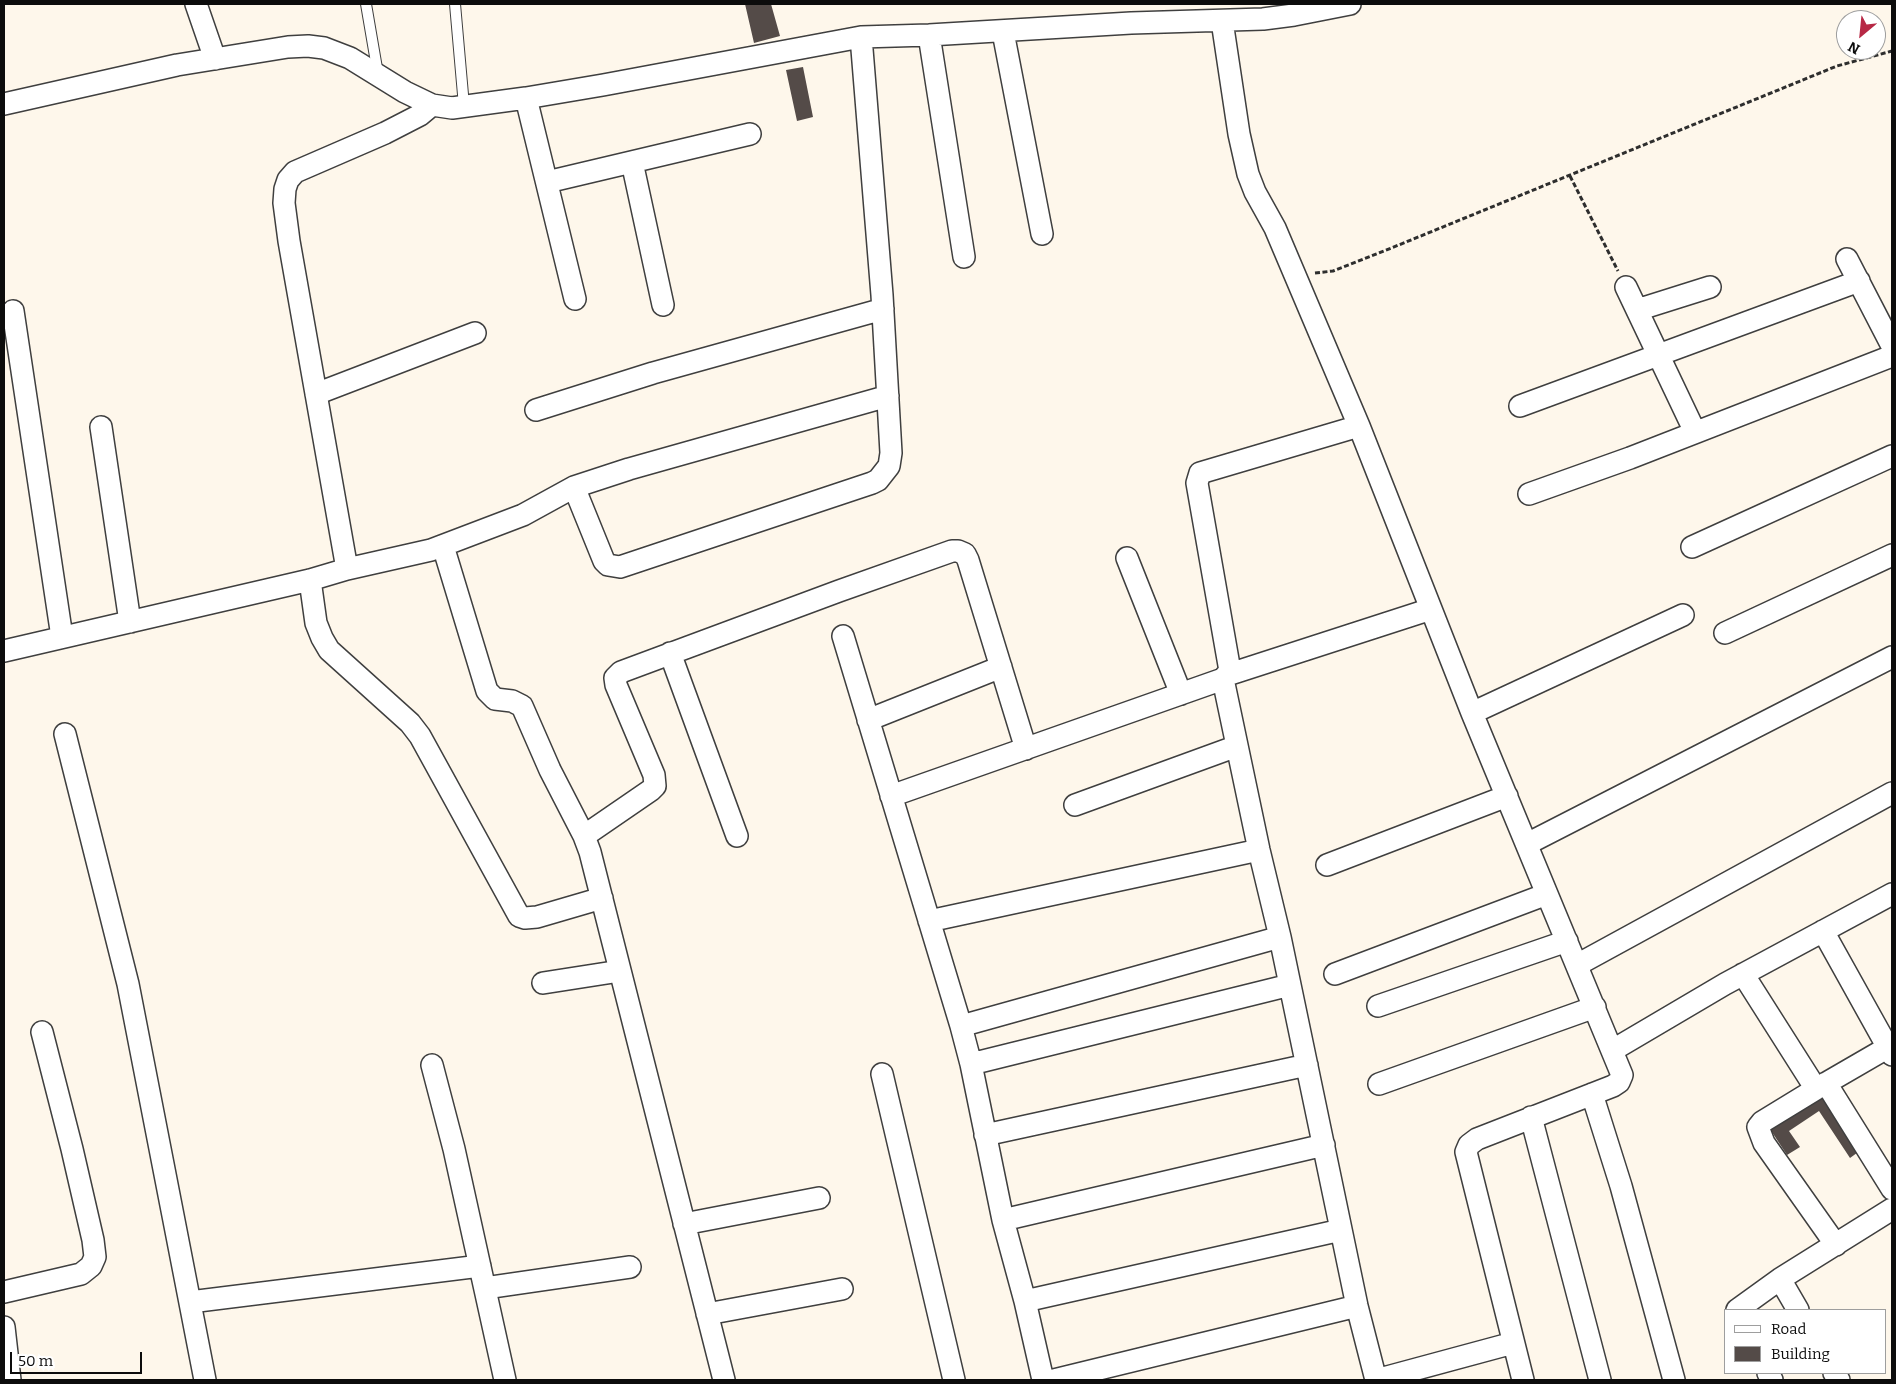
<!DOCTYPE html>
<style>
body{margin:0}
#map{position:relative;width:1896px;height:1384px;overflow:hidden;background:#fef7eb;font-family:Bitter,serif}
canvas{display:block}
.frame{position:absolute;inset:0;border:5px solid #0c0c0c;pointer-events:none}
.legend{position:absolute;left:1724px;top:1309px;width:162px;height:65px;box-sizing:border-box;background:#fff;border:1px solid #9e9e9e;margin:0;padding:6px 9px;list-style:none;font-size:15px;color:#0c0c0c}
.legend li{display:flex;align-items:center;gap:10px;height:25px}
.legend b{width:25px;border:1px solid #9e9e9e}
.north{position:absolute;left:1836px;top:10px;width:50px;height:50px;box-sizing:border-box;background:#fff;border:1px solid #9e9e9e;border-radius:50%;rotate:208deg;font-size:14px;font-weight:700;line-height:20px;text-align:center;color:#0c0c0c}
.north::after{content:'';display:block;margin:auto;width:18px;height:22px;background:#b72845;clip-path:polygon(50% 0,100% 100%,50% 72%,0 100%)}
.scale{position:absolute;left:10px;top:1352px;width:132px;height:22px;box-sizing:border-box;border:2px solid #0c0c0c;border-top:0;padding-left:6px;font-size:15px;line-height:18px;white-space:nowrap;color:#0c0c0c;-webkit-text-stroke:4px #fff;paint-order:stroke}
</style>
<div id="map">
<canvas width="1896" height="1384"></canvas>
<div class="frame"></div>
<ul class="legend">
<li><b style="height:6px;background:#fff"></b>Road</li>
<li><b style="height:14px;background:#544b48"></b>Building</li>
</ul>
<div class="north">N</div>
<div class="scale">50 m</div>
</div>
<script>
const c = document.querySelector('canvas').getContext('2d');
c.lineJoin = 'round';
function paint(path, color) { c.fillStyle = color; c.fill(path, 'evenodd'); }
const shape = rows => new Path2D(rows.map(r => 'M' + r).join(''));
function strokePath(path, color, width, dash) { c.strokeStyle = color; c.lineWidth = width; c.lineCap = dash ? 'butt' : 'round'; c.setLineDash(dash || []); c.stroke(path); }
const building = shape([
 [745,4,771,4,780,36,754,43],
 [803,67,813,117,797,121,786,70],
 [1822,1090,1861,1150,1850,1158,1819,1111,1789,1131,1800,1147,1787,1155,1768,1126]
]);
const path = shape([
 [1570,176,1618,271],
 [1315,273,1333,271,1384,251,1837,66,1892,51]
]);
const service = shape([
 [366,4,378,74],
 [455,4,464,106]
]);
const minor = shape([
 [196,4,215,59],
 [1222,21,1239,134,1248,174,1255,192,1275,228,1359,426,1472,713,1622,1075,1619,1082,1613,1086,1477,1139,1469,1145,1466,1152,1523,1380],
 [1003,32,1042,234],
 [929,35,964,257],
 [526,98,575,299],
 [4,104,177,65,288,47,308,46,324,48,350,58,405,92,432,105,452,108,526,98,603,85,861,37,929,35,1131,23,1263,19,1294,15,1350,4],
 [632,162,663,305],
 [547,182,750,134],
 [1847,259,1892,346],
 [1626,287,1695,432],
 [1637,310,1710,287],
 [13,311,62,637],
 [316,394,475,333],
 [1520,406,1859,281],
 [536,410,653,373,883,309],
 [101,427,130,622],
 [574,487,604,561,608,565,620,567,872,483,878,480,889,466,891,453,882,295,861,37],
 [1529,494,1630,458,1892,356],
 [443,546,487,691,495,699,512,701,522,706,550,770,584,836,590,852,724,1380],
 [1692,547,1892,456],
 [1127,558,1181,694],
 [347,569,289,241,284,203,285,189,288,180,295,172,385,133,420,115,432,105],
 [310,580,316,623,322,638,329,650,410,723,420,736,519,916,525,918,537,917,602,898],
 [1725,633,1892,555],
 [843,636,961,1026,971,1064,1003,1220,1025,1301,1043,1380],
 [4,651,310,580,347,569,431,550,523,515,574,487,629,469,888,396],
 [670,653,737,836],
 [1227,675,1431,609],
 [1223,679,1259,850,1280,937,1357,1306,1376,1380],
 [1472,713,1683,615],
 [868,720,1001,667],
 [65,734,128,984,205,1380],
 [891,796,1223,679,1230,671,1197,483,1200,473,1359,426],
 [1075,805,1237,746],
 [584,836,651,790,655,786,654,775,616,685,615,678,621,672,839,591,952,551,958,551,965,554,968,560,1026,749],
 [1527,844,1892,657],
 [1327,865,1507,796],
 [929,921,1259,850],
 [1823,931,1892,1055],
 [1577,965,1892,793],
 [1335,974,1547,894],
 [1743,974,1816,1089],
 [543,983,620,971],
 [1378,1006,1567,941],
 [961,1026,1280,937],
 [1613,1050,1725,984,1892,894],
 [971,1064,1290,985],
 [432,1065,454,1149,505,1380],
 [882,1074,954,1380],
 [1826,1083,1892,1189],
 [1379,1084,1595,1007],
 [1592,1094,1621,1186,1674,1380],
 [1531,1117,1600,1380],
 [985,1135,1307,1065],
 [1003,1220,1324,1145],
 [684,1224,819,1198],
 [1836,1245,1764,1143,1758,1127,1762,1122,1816,1089,1892,1045],
 [1780,1279,1798,1310],
 [485,1288,630,1267],
 [4,1292,81,1274,91,1266,95,1257,93,1240,72,1149,42,1032],
 [1025,1301,1341,1230],
 [190,1302,480,1266],
 [1737,1310,1780,1279,1892,1209],
 [707,1314,842,1289],
 [4,1327,10,1380],
 [1768,1373,1772,1380],
 [1834,1373,1839,1380],
 [1054,1380,1357,1306],
 [1376,1380,1513,1343]
]);
paint(building, '#544b48');
strokePath(service, '#3f3f3f', 12);
strokePath(minor, '#3f3f3f', 24);
strokePath(path, '#2e2e2e', 3, [5, 2.5]);
strokePath(service, '#fff', 10);
strokePath(minor, '#fff', 21);
</script>
